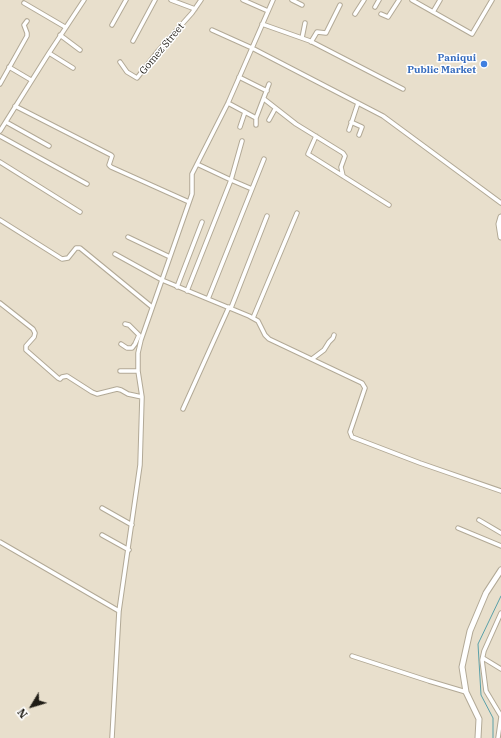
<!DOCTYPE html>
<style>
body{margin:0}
#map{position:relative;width:501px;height:738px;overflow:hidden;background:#e8dfcc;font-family:"IBM Plex Serif",serif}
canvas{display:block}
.north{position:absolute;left:12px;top:686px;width:40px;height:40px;-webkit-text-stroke:3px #fff;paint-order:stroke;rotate:232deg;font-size:11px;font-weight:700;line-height:16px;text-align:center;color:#1f1c15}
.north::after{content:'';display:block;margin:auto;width:14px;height:18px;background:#1f1c15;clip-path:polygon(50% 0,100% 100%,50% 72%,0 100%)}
</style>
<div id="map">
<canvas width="501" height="738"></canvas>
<div class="north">N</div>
</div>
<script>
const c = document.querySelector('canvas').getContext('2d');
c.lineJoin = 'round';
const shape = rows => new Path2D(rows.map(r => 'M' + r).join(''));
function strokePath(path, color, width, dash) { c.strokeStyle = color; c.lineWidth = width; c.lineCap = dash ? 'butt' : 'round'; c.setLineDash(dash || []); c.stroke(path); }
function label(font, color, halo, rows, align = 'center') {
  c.font = font + ' "IBM Plex Serif",serif'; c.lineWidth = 3; c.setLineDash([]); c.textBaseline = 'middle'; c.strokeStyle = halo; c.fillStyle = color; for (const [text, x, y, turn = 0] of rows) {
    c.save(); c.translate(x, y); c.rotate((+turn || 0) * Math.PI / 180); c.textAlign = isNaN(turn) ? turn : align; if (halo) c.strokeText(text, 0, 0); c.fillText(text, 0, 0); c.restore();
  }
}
const stream = shape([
 [493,738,493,718,481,695,478,644,501,596]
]);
const street = shape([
 [171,0,195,9],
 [243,0,268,11],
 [292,0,302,5],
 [412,0,472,34,492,0],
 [24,3,65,27],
 [375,7,379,0],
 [433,12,440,0],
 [355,14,364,0],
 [381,14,388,17,399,0],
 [262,24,310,41,403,89],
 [112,25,126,0],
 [212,30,252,48,383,116,501,203],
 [60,35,80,50],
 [302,38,305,23],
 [133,41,155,0],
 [311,42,317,32,326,33,340,5],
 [49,53,73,68],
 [120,62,127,72,137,78,158,51,192,13,201,0],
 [9,67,31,80],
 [239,77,267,91],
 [0,84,27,36,27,33,24,25,27,21],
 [264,99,296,124,343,153,345,156,341,167,343,176],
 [228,103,256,118,269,84],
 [15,106,111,155,112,156,109,165,111,167,189,202],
 [269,120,275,109],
 [6,122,49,146],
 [351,122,362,127,359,135],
 [256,125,256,118],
 [240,127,245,112],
 [349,130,358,103],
 [0,131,49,53,84,0],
 [0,136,87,184],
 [316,136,308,154,389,205],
 [242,141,231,180,252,189],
 [0,162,80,212],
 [0,220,62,259,68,258,76,248,80,248,152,307],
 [128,237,170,257],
 [115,254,162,280,249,316,258,321,265,335,269,339,362,383,365,388,350,432,352,437,420,463,501,491],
 [177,287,202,222],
 [187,291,231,180,197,164],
 [208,299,264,159],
 [0,303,33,329,35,333,34,337,26,346,26,350,58,378,60,379,62,377,67,376,92,392,97,394,117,389,121,390,128,394,142,397],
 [231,308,267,216],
 [253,318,297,213],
 [125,324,129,325,139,335],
 [121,344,127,348,132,348,135,344,139,335],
 [312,359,324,350,329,342,333,338,334,335],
 [120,371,138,371],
 [183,409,229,307],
 [102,508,132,525],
 [479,520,501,533],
 [458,528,501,546],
 [102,535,129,550],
 [0,542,119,611],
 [501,613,484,651,482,660,486,691,501,716],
 [352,656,429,681,466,692],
 [483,658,501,669],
 [112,738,119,611,140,465,142,397,138,371,138,353,141,340,192,194,192,174,228,103,273,0],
 [498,738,501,717]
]);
const secondary = shape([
 [501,217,499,224,501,237],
 [478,738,479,719,466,692,462,667,470,631,486,593,501,570]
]);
const markers = [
 [484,64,4,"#3f7fe0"]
];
const streetNames = [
 ["Gomez Street",162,49,-50]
];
const shopNames = [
 ["Paniqui",476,58],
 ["Public Market",476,70]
];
strokePath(stream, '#5aa0a9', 1);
strokePath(street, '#b2a996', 5.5);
strokePath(secondary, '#b2a996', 7);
strokePath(street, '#fff', 3.5);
strokePath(secondary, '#fff', 5);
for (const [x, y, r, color] of markers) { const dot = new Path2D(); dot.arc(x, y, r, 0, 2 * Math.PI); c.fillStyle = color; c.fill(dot); strokePath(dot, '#fff', 1.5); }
label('10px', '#1f1c15', '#fff', streetNames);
label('bold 10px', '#366cbe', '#fff', shopNames, 'right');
</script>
